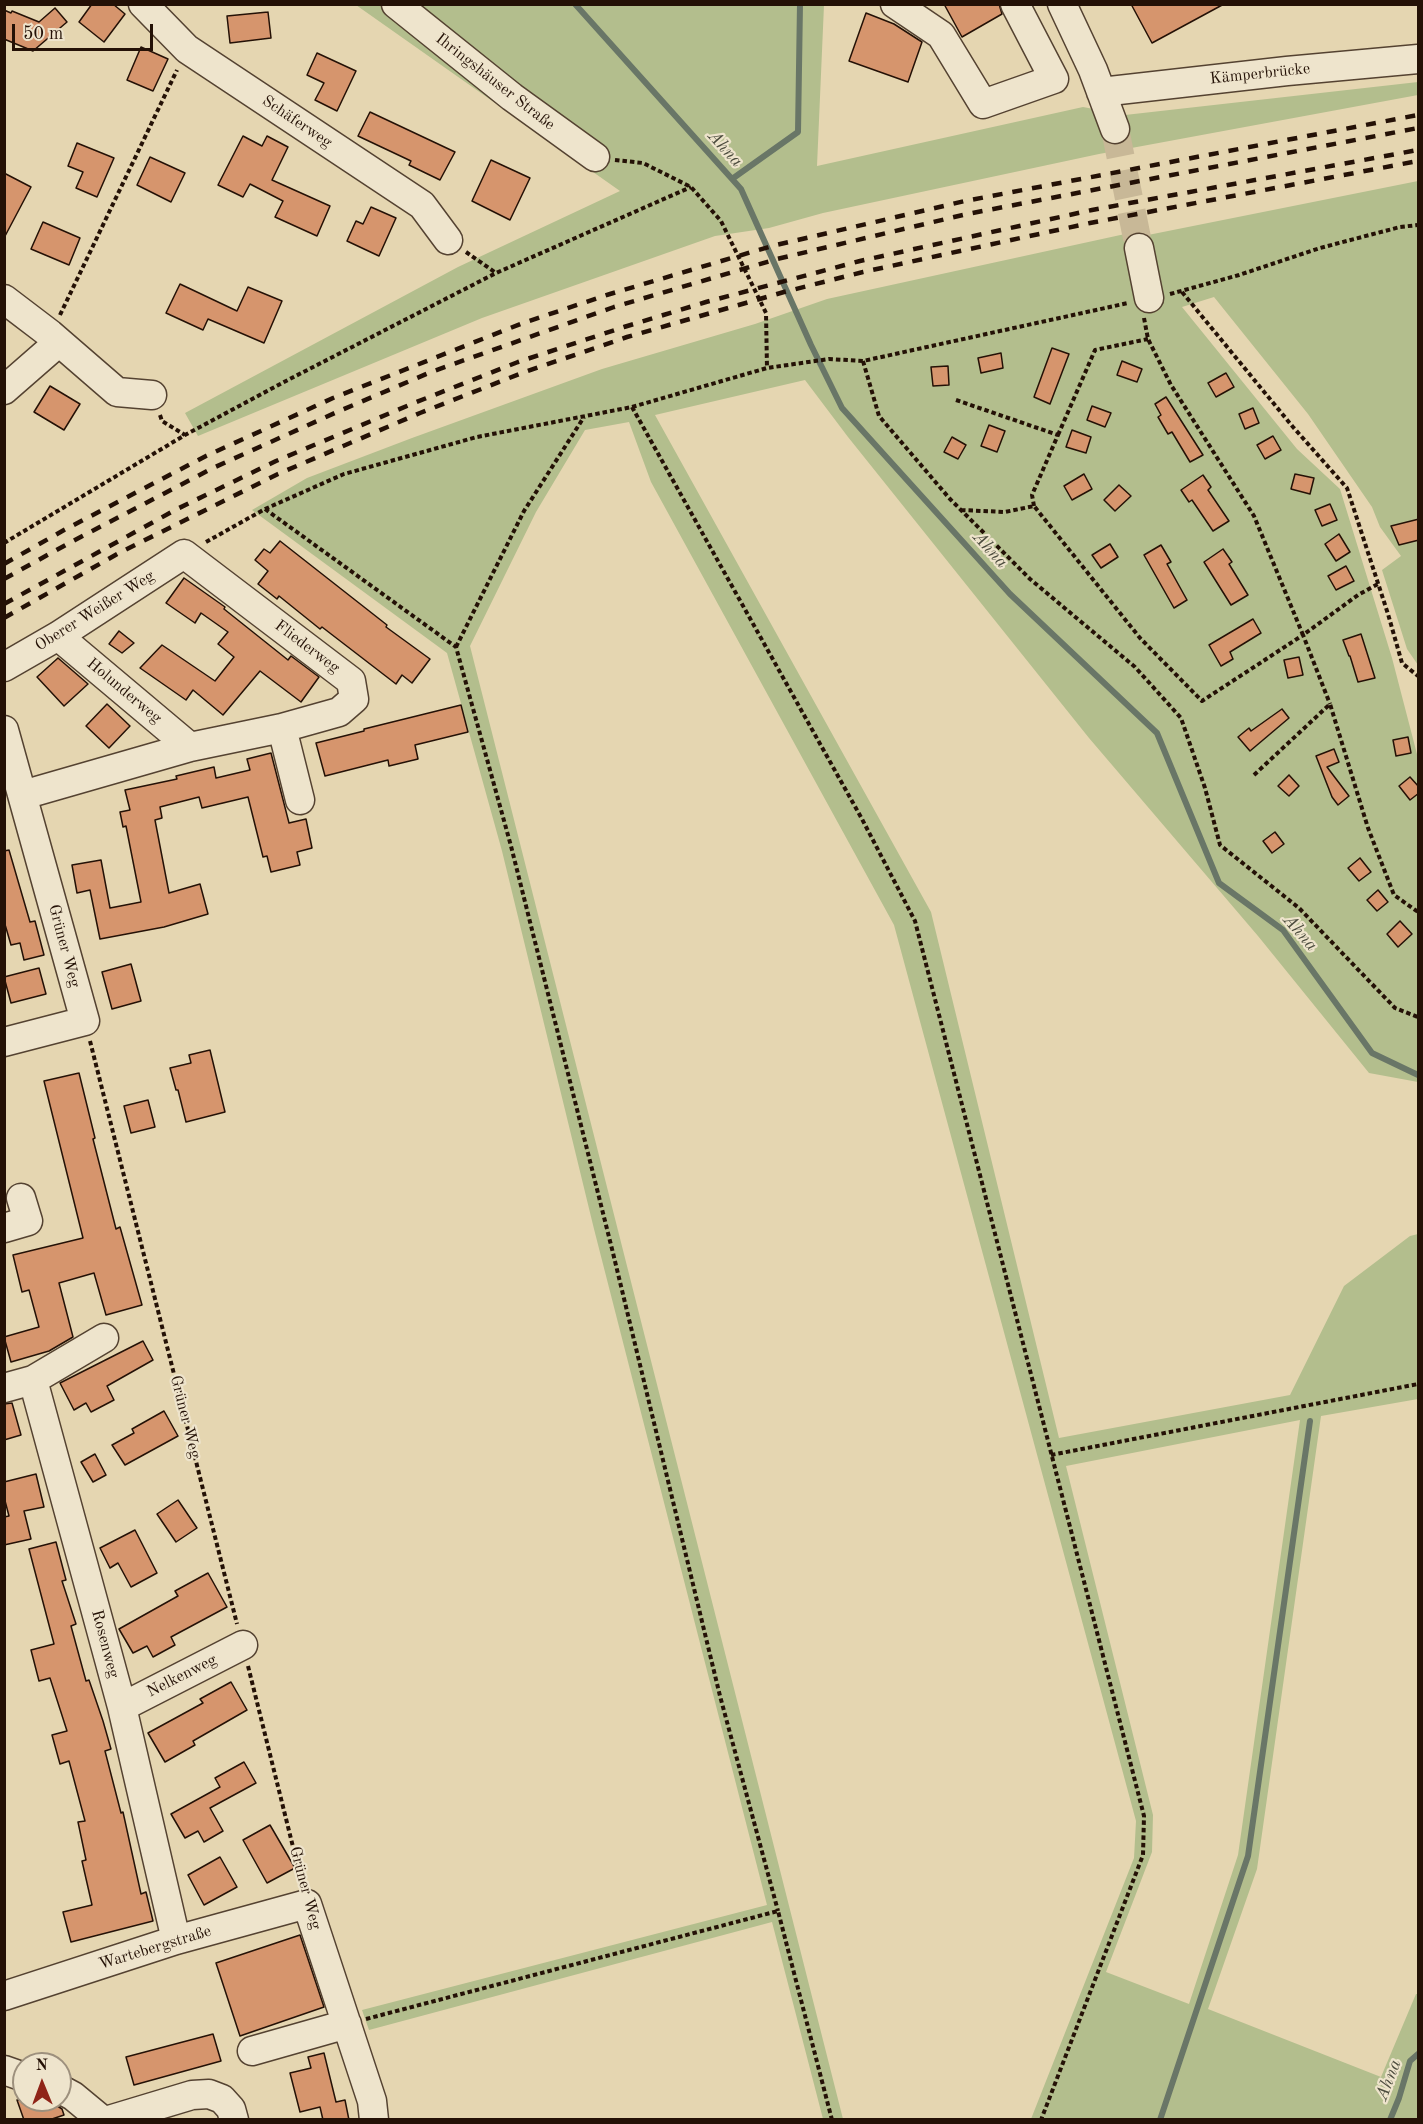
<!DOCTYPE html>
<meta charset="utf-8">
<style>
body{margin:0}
#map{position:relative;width:1423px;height:2124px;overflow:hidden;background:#e5d6b1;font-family:"Old Standard TT",serif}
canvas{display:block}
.frame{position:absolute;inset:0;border:6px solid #241106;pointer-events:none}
.north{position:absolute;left:12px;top:2052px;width:60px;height:60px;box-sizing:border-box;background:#eee4cc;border:2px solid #9d907d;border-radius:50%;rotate:359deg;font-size:16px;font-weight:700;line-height:24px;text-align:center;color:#241106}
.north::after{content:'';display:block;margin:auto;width:21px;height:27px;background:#8f2418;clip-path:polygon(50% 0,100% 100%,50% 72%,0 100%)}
.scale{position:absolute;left:12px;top:24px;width:141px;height:27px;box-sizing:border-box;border:3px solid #241106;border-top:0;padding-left:8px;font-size:18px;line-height:21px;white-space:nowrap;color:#241106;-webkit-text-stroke:4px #eee4cc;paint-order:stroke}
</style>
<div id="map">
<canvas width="1423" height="2124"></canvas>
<div class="frame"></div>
<div class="north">N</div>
<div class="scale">50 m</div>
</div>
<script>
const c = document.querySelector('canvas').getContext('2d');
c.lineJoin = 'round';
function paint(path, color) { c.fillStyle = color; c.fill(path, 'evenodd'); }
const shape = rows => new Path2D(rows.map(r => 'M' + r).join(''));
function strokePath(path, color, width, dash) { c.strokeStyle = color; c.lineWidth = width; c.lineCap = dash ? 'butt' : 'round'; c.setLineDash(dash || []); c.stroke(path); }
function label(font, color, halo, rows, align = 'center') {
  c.font = font + ' "Old Standard TT",serif'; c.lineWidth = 4.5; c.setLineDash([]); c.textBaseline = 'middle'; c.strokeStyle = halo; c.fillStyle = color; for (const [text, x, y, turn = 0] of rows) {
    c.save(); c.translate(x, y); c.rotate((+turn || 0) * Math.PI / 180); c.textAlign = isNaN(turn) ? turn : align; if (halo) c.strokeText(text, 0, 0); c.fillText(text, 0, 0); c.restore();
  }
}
const green = shape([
 [356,5,824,5,817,166,1083,107,1125,115,1418,82,1418,95,1099,154,823,213,769,228,715,236,482,318,198,436,185,413,458,267,620,191],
 [1418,181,1418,665,1407,649,1382,570,1401,556,1380,527,1372,507,1308,414,1214,297,1182,307,1297,449,1340,489,1392,658,1418,758,1418,1082,1369,1073,1258,936,1089,738,848,437,805,380,655,415,931,912,1059,1438,1290,1395,1344,1286,1410,1236,1418,1234,1418,1399,1321,1416,1257,1869,1208,2009,1381,2077,1416,1994,1418,1994,1418,2119,1031,2119,1134,1858,1136,1821,894,925,651,482,629,422,585,430,536,512,470,646,843,2119,823,2119,772,1922,369,2030,362,2010,767,1905,594,1229,502,851,447,653,252,510,307,478,412,438,602,369,755,324,827,299,1125,234,1148,235],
 [1300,1420,1238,1855,1189,2004,1106,1972,1152,1852,1153,1815,1066,1466]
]);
const stream = shape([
 [575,4,741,189,811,345,842,408,1010,594,1157,733,1219,883,1283,930,1372,1053,1418,1075],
 [732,179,798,132,800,4],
 [1160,2120,1248,1856,1310,1421],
 [1390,2120,1399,2098,1410,2061,1418,2054]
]);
const building = shape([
 [92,4,113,4,125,14,104,42,79,22,92,4],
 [944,4,999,4,1002,14,962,37,944,4],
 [1131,4,1224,4,1152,43,1131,4],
 [55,8,67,22,33,51,4,39,4,10,11,13,12,11,39,22,55,8],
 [268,12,271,38,230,43,227,16,268,12],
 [866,13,894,24,922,42,908,82,849,61,866,13],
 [141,47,168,59,153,91,127,80,141,47],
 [317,53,356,71,337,111,315,100,324,83,307,75,317,53],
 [370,112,455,152,440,180,409,165,411,161,358,136,370,112],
 [243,136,262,146,267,136,288,147,272,180,330,206,317,236,275,217,283,201,250,184,243,197,218,185,243,136],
 [77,143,114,158,97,197,76,188,83,172,68,166,77,143],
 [150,157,185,173,171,202,137,185,150,157],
 [491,160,530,178,510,220,472,201,491,160],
 [4,173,31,187,4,238,4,173],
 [371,207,396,218,379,256,347,241,356,221,363,224,371,207],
 [43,222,80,238,69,265,31,249,43,222],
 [180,284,237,311,248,287,282,301,264,343,208,319,203,330,166,313,180,284],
 [1052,348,1069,354,1050,404,1034,397,1052,348],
 [1001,353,1003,368,981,373,978,358,1001,353],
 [1122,361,1142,369,1137,382,1117,375,1122,361],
 [948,366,949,385,933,386,931,367,948,366],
 [1226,373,1234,387,1216,397,1208,383,1226,373],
 [50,386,80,404,64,430,34,412,50,386],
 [1166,397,1203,455,1190,462,1172,432,1168,434,1158,417,1161,415,1155,404,1166,397],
 [1092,406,1111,413,1105,427,1087,420,1092,406],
 [1253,408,1259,423,1245,429,1239,414,1253,408],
 [989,425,1005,431,997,452,981,446,989,425],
 [1072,430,1091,437,1086,453,1066,447,1072,430],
 [1273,436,1281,450,1265,459,1257,445,1273,436],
 [952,437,966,445,958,459,944,452,952,437],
 [1084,474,1092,489,1072,500,1064,486,1084,474],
 [1295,474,1314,478,1310,494,1291,489,1295,474],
 [1203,475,1211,487,1208,490,1229,521,1213,531,1192,500,1189,502,1181,490,1203,475],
 [1119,485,1131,496,1115,511,1104,500,1119,485],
 [1330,504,1337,520,1322,526,1315,510,1330,504],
 [1419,519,1419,540,1399,545,1391,526,1419,519],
 [1339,534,1350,552,1336,561,1325,544,1339,534],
 [280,541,387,625,386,627,430,659,412,683,402,675,396,684,322,627,320,629,279,596,277,599,258,584,268,571,255,560,264,549,270,553,280,541],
 [1110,544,1118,557,1101,568,1092,555,1110,544],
 [1161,545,1171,562,1167,564,1187,600,1174,608,1144,555,1161,545],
 [1223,549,1232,562,1229,564,1248,595,1231,605,1204,562,1223,549],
 [1346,566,1354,581,1336,590,1328,576,1346,566],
 [184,578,225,607,224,609,288,660,291,656,319,677,301,702,260,671,223,715,193,690,186,700,140,668,162,645,215,681,234,657,218,644,228,632,201,613,195,623,166,603,184,578],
 [1253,619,1261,633,1230,652,1233,659,1221,666,1209,645,1253,619],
 [119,631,134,643,122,653,109,644,119,631],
 [1361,634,1375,678,1358,682,1350,656,1349,656,1343,640,1361,634],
 [1299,657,1303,675,1288,678,1284,660,1299,657],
 [58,658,88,684,64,706,37,677,58,658],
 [107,704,130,726,109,748,86,726,107,704],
 [461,705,468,732,415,745,418,759,389,766,388,760,325,776,316,743,364,731,364,729,461,705],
 [1282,709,1289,718,1250,751,1238,737,1249,728,1251,731,1282,709],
 [1408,737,1411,753,1396,756,1393,740,1408,737],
 [1334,749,1339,762,1327,767,1349,796,1338,805,1332,797,1316,756,1334,749],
 [271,753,289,823,306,819,312,848,297,852,300,865,271,872,267,856,263,857,248,797,202,808,199,797,160,807,162,818,155,820,169,893,200,884,208,914,164,927,100,939,90,890,77,893,72,865,101,860,110,908,141,902,126,826,123,827,120,812,130,810,125,790,177,779,176,776,214,767,216,778,250,770,247,759,271,753],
 [1289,775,1299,786,1289,796,1278,786,1289,775],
 [1410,777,1419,787,1419,793,1410,800,1399,786,1410,777],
 [1275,832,1284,844,1272,853,1263,841,1275,832],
 [9,850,30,922,35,921,44,955,24,960,20,943,11,945,4,921,4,851,9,850],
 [1360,858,1371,872,1359,881,1348,868,1360,858],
 [1378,890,1388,902,1377,911,1367,900,1378,890],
 [1400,921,1412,934,1398,947,1387,934,1400,921],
 [131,964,141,1001,112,1009,102,972,131,964],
 [39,968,46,994,11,1003,4,977,39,968],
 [210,1050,225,1112,186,1122,178,1090,176,1090,170,1068,191,1063,189,1055,210,1050],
 [79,1073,95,1138,93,1139,116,1229,120,1227,142,1305,106,1315,94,1273,59,1283,73,1337,49,1351,11,1362,4,1337,39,1327,29,1290,22,1292,13,1255,83,1238,44,1081,79,1073],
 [148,1100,155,1127,131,1133,124,1106,148,1100],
 [143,1341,153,1360,107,1386,114,1400,91,1412,86,1403,74,1410,60,1383,143,1341],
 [12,1403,21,1435,4,1440,4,1404,12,1403],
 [164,1411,178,1436,125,1465,112,1445,134,1433,132,1429,164,1411],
 [95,1454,106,1475,93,1482,81,1462,95,1454],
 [36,1474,44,1507,24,1511,31,1539,4,1545,4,1517,9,1516,4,1497,4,1482,36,1474],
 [178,1500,197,1528,176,1542,157,1514,178,1500],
 [135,1530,157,1573,131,1587,118,1563,110,1568,100,1548,135,1530],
 [56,1542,66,1580,62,1581,76,1624,71,1626,86,1681,89,1680,103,1721,111,1749,105,1751,121,1813,123,1812,141,1894,146,1892,153,1921,71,1942,63,1912,92,1905,82,1861,86,1860,78,1822,85,1821,69,1761,60,1764,52,1735,67,1731,50,1678,39,1681,31,1650,54,1644,29,1549,56,1542],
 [208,1573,227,1607,171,1637,175,1645,153,1657,147,1646,133,1653,119,1629,178,1596,175,1591,208,1573],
 [231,1682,247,1710,193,1741,195,1745,165,1762,148,1733,203,1703,200,1699,231,1682],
 [244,1762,256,1783,210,1808,223,1831,204,1842,198,1831,185,1838,171,1814,220,1787,215,1778,244,1762],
 [270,1825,295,1868,267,1883,243,1840,270,1825],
 [220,1857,237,1887,204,1905,188,1875,220,1857],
 [300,1935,324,2007,240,2036,216,1963,300,1935],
 [213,2034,221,2061,134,2085,126,2057,213,2034],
 [324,2053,336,2102,345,2100,349,2120,323,2120,320,2107,300,2112,290,2073,311,2068,308,2057,324,2053],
 [17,2100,48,2100,62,2109,64,2115,49,2120,24,2120,17,2100]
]);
const minorTunnel = shape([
 [1115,129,1139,248]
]);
const path = shape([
 [615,160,643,163,691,187,721,221,766,313,767,368],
 [466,252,496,273],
 [1182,292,1293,427,1347,488,1388,614,1402,663,1418,676],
 [1170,294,1239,275,1320,248,1400,227,1418,225],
 [60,315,177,70],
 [1144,318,1148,339,1171,385,1254,516,1303,635,1358,595,1378,584],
 [863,361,879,416,950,499,1030,579,1135,667,1181,718,1205,788,1220,845,1299,908,1395,1008,1418,1017],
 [956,400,1058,435,1032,495,1034,506],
 [632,407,862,819,915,921,1144,1816,1143,1855,1041,2120],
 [160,415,162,421,185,435],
 [1058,435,1095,350,1148,339],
 [265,509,456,647,511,846,613,1253,720,1696,778,1911],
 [961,510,1005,512,1034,506,1140,638,1202,701,1303,635,1330,704],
 [206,542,265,509,344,474,477,437,632,407,767,368,829,359,863,361,1128,303],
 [4,543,185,435,284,382,496,273,691,187],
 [456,647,524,511,584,417],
 [1254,775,1330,704,1368,828,1394,895,1418,912],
 [90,1041,237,1624],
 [1051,1455,1418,1384],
 [248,1666,302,1883],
 [366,2019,778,1911,832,2120]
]);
const minor = shape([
 [143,4,187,49,422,205,448,240],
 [396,4,512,97,595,157],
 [895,4,941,35,983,104,1054,79,1015,4],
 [1062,4,1093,70,1115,129],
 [1101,92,1287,71,1418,59],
 [1139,248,1149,298],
 [4,299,50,334,117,392,152,395],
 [4,390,59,342],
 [58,636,190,747],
 [4,667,58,636,184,554,351,681,354,699,339,712,282,728,190,747,23,795],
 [282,728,300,800],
 [4,730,85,1021,4,1042],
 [4,1228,28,1221,21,1198],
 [33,1380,104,1338],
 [4,1388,33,1380,122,1707,176,1940],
 [122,1707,243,1645],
 [4,1996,176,1940,307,1904,372,2101,374,2120],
 [252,2051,347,2024],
 [4,2070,24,2077],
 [60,2089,73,2096,102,2120],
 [109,2120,192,2095,209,2094,222,2099,231,2109,234,2120]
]);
const rail = shape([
 [4,564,64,530,206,456,333,398,523,323,610,294,772,246,965,201,1418,115],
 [4,579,71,542,213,468,337,412,431,372,614,307,777,259,967,214,1418,128],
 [4,604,177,509,276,461,414,403,518,362,624,327,706,302,860,261,1092,210,1418,150],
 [4,618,119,553,278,474,420,413,522,373,627,337,784,292,863,272,1090,223,1418,161]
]);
const streetNames = [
 ["Kämperbrücke",1260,74,-6],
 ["Ihringshäuser Straße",495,82,38],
 ["Schäferweg",297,122,34],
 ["Oberer Weißer Weg",95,611,-32],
 ["Fliederweg",307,647,37],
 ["Holunderweg",124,691,40],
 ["Grüner Weg",64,946,75],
 ["Grüner Weg",185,1417,76],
 ["Rosenweg",105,1644,75],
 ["Nelkenweg",182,1676,-27],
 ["Grüner Weg",305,1888,75],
 ["Wartebergstraße",155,1948,-17]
];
const waterNames = [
 ["Ahna",725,149,48],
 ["Ahna",990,550,48],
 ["Ahna",1300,933,49],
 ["Ahna",1389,2080,-69]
];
paint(green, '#b3be8d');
strokePath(stream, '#697667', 6);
paint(building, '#d6956d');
strokePath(building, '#241106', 1.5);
strokePath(minorTunnel, '#c8b897', 28, [28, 14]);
strokePath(minor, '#544231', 31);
strokePath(path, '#241106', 4, [4.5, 3]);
strokePath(minor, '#eee4cc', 28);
strokePath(rail, '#241106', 4.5, [10, 10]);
label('16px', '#241106', '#eee4cc', streetNames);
label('italic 18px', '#4c4c3e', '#eee4cc', waterNames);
</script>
